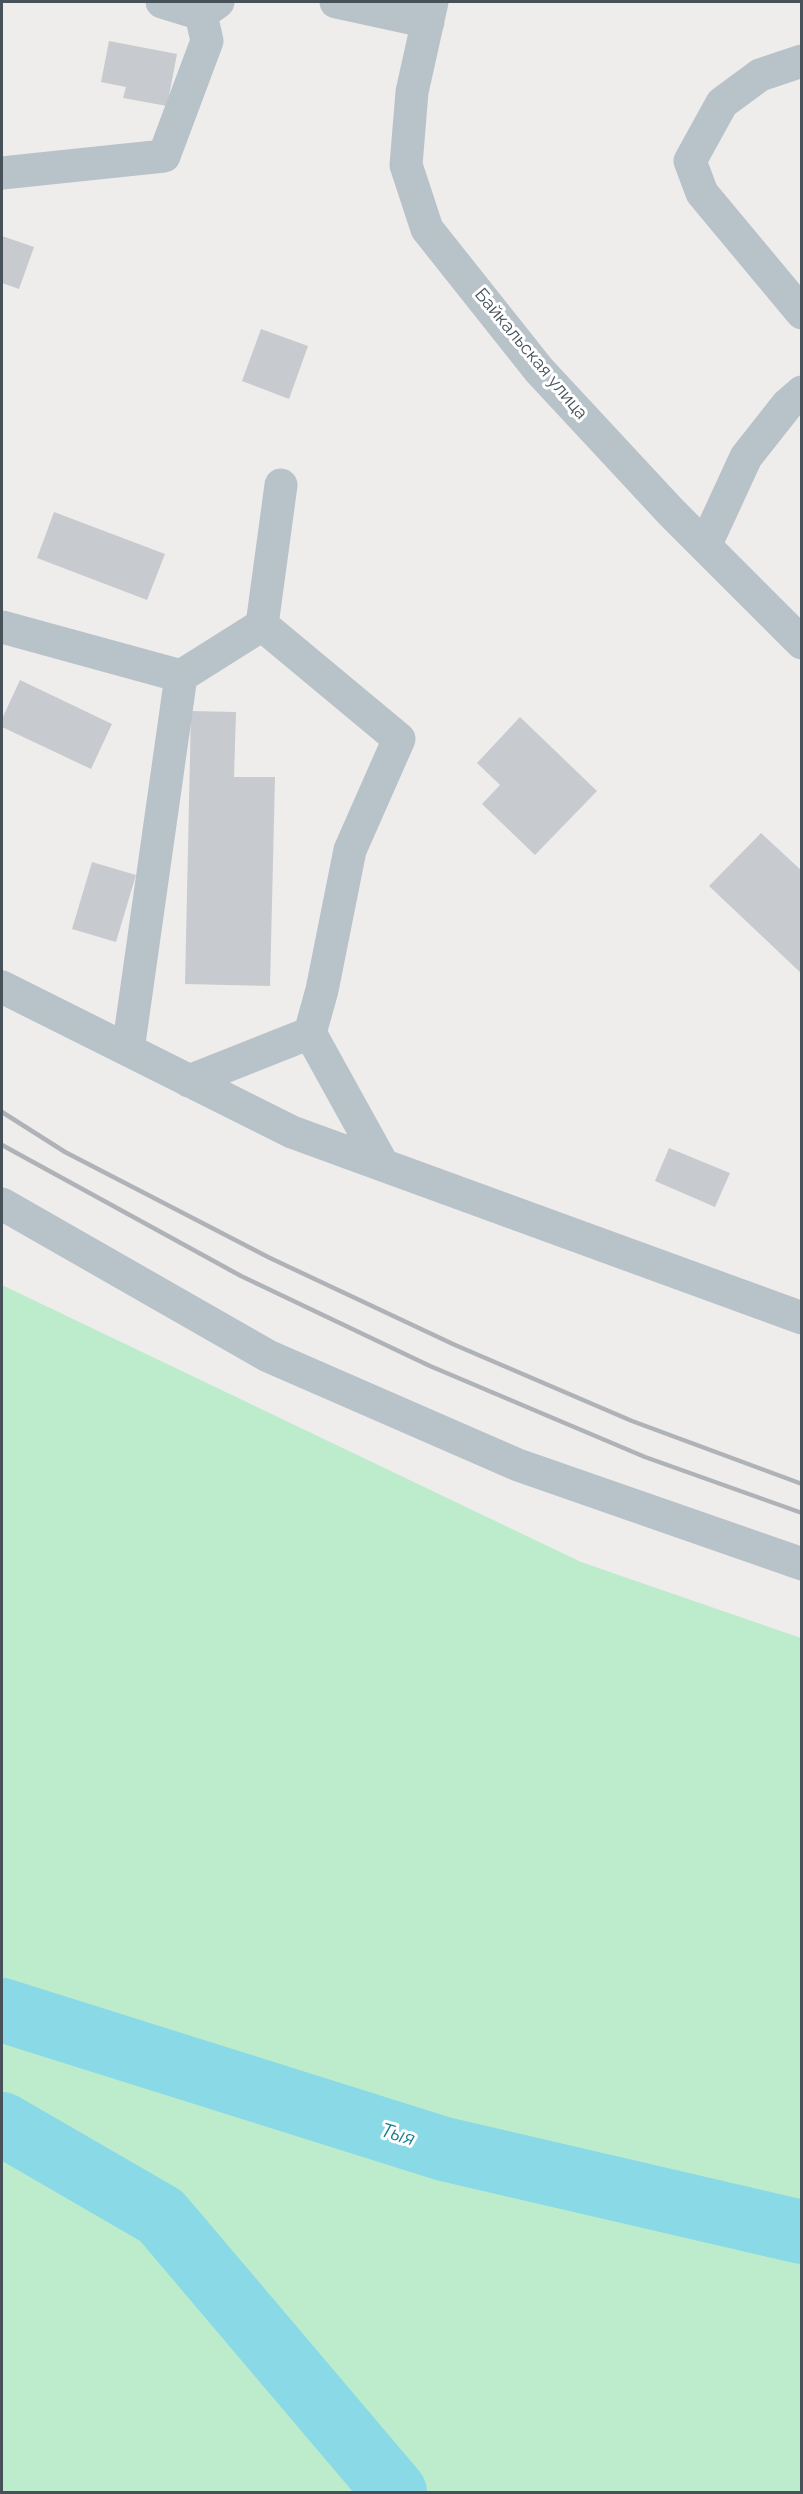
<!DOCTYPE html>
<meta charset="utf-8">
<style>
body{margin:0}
#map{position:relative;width:803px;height:2494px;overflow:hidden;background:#efecec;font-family:Raleway,sans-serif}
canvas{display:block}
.frame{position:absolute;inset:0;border:3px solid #465159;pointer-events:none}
</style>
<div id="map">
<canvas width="803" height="2494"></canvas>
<div class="frame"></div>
</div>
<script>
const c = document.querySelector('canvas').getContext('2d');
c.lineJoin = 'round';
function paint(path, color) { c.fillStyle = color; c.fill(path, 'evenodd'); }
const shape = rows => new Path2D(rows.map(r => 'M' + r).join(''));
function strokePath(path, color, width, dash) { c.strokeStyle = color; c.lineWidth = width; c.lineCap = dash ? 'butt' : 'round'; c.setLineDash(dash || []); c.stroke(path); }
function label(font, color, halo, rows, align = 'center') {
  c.font = font + ' Raleway,sans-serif'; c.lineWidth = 6; c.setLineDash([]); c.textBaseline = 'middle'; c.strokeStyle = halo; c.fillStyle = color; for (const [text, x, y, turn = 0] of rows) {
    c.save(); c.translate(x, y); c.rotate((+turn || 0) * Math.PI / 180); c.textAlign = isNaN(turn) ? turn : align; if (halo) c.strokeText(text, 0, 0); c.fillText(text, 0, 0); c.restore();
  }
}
const green = shape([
 [2,1285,581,1562,801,1638,801,2492,2,2492]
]);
const river = shape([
 [2,2010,444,2149,802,2232],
 [2,2124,161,2216,395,2492]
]);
const building = shape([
 [109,41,177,54,167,106,123,98,126,87,101,82],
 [2,236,34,247,19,289,2,283],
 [261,329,308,346,289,399,242,381],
 [54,512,165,554,147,600,37,558],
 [20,680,112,724,91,769,2,727,2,719],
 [191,711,236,712,234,777,275,777,270,986,185,984],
 [520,717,597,791,535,855,482,804,500,785,477,763],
 [761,833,802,871,802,974,709,886],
 [92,862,136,875,116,942,72,929],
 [669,1148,730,1173,715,1207,655,1181]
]);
const minor = shape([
 [162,2,201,14,218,2],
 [336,2,428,22],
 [432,2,412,92,406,165,427,229,539,370,671,512,802,643],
 [802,61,760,75,722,103,690,161,702,193,802,313],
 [2,173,164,156,207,41,201,14],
 [705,546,746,457,787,405,802,392],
 [262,625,399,739,350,850,322,990,310,1033,383,1165],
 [2,627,181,676],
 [2,987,292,1132,802,1318],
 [128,1050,181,676,262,625,281,485],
 [189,1081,310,1033],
 [2,1204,268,1356,518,1465,802,1564]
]);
const rail = shape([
 [2,1112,65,1152,270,1258,455,1345,632,1421,802,1484],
 [2,1145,241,1276,430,1366,645,1457,802,1513]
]);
const streetNames = [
 ["Байкальская улица",531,354,50]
];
const waterNames = [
 ["Тыя",398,2135,17]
];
paint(green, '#bceccc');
strokePath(river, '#8ad9e7', 64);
paint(building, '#c7cacf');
strokePath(minor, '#b8c2c9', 33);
strokePath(rail, '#afb2b7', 4.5);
label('18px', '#465159', '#fff', streetNames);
label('italic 20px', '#137d91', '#fff', waterNames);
</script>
